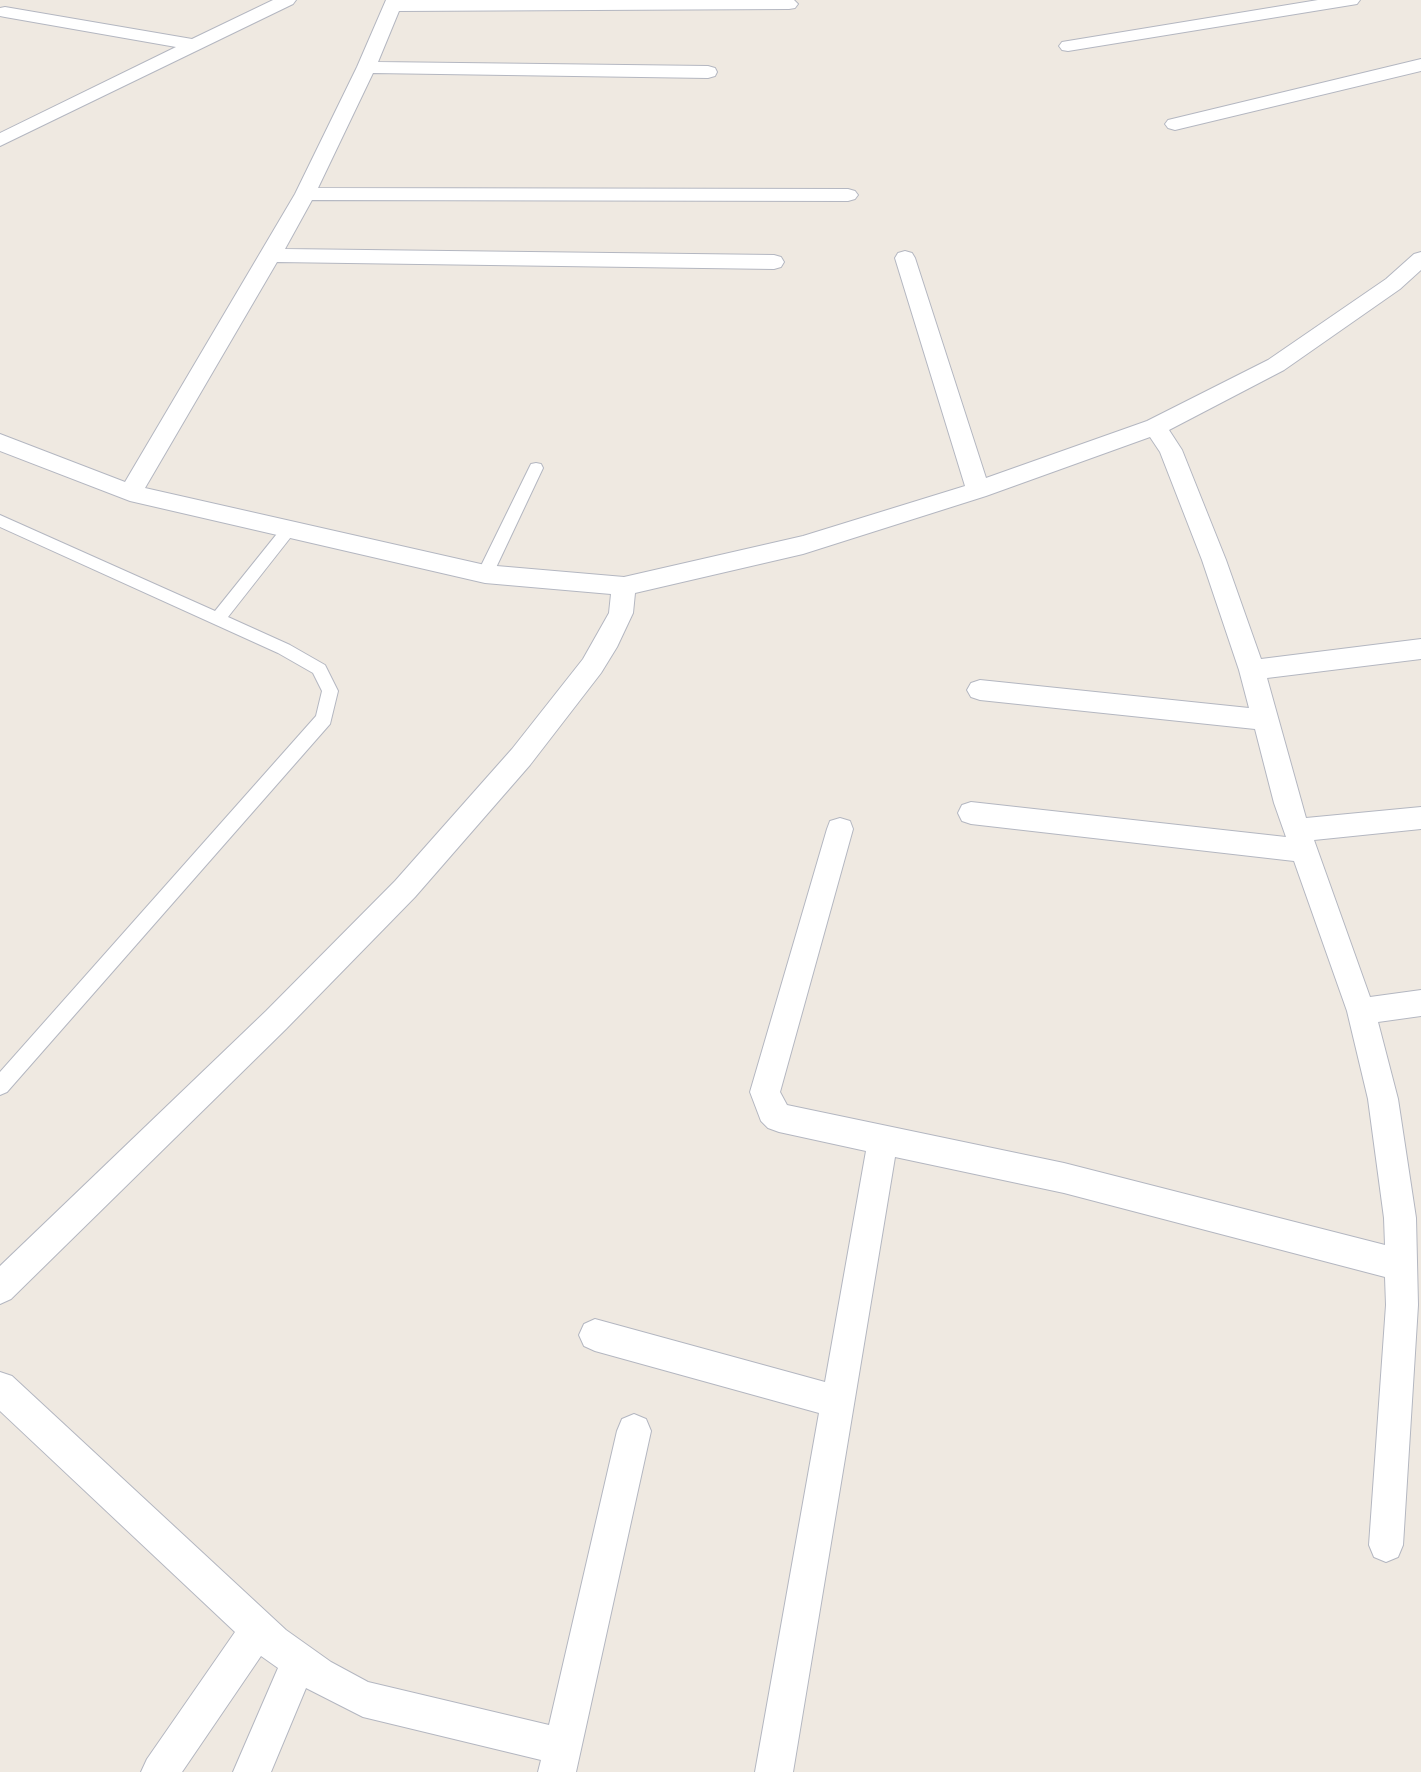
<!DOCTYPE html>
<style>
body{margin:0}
canvas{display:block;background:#efe9e1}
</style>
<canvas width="1421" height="1772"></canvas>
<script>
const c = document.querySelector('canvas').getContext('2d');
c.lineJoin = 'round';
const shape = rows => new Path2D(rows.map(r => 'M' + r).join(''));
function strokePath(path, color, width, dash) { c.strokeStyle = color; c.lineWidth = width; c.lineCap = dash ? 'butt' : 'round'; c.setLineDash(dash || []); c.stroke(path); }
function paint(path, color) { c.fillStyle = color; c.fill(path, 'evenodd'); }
const service = shape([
 [536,463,541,464,543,468,493,574,490,578,485,580,480,578,477,574,529,468,531,464,536,463],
 [0,515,215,611,284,525,289,523,294,525,297,529,294,533,228,617,290,645,325,665,338,691,330,724,7,1092,0,1095,0,1072,316,716,322,691,313,673,278,653,0,527,0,515]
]);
const minor = shape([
 [273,0,296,0,293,4,0,146,0,133,176,47,5,17,0,16,0,8,5,7,192,39,273,0],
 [386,0,794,0,798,4,795,8,789,9,399,11,378,62,708,66,715,68,717,72,715,76,708,78,373,73,318,188,848,189,855,191,858,195,855,199,848,201,312,200,285,249,774,255,781,257,784,262,781,267,774,269,277,262,145,488,485,565,624,577,803,536,965,486,895,258,898,253,905,251,912,253,915,258,986,478,1147,421,1268,360,1386,279,1414,254,1421,252,1421,270,1400,289,1284,370,1169,430,1182,450,1226,560,1261,659,1421,639,1421,659,1267,678,1306,818,1421,807,1421,829,1314,840,1370,997,1421,990,1421,1016,1378,1022,1398,1099,1416,1218,1418,1305,1403,1545,1398,1557,1386,1562,1374,1557,1369,1545,1386,1305,1385,1277,1064,1193,895,1157,793,1772,755,1772,819,1413,595,1351,584,1346,579,1335,584,1324,595,1319,825,1382,866,1151,779,1132,768,1128,761,1121,750,1092,827,829,830,821,840,818,850,821,853,829,780,1092,787,1105,1064,1163,1385,1245,1384,1218,1368,1099,1347,1011,1294,861,971,824,962,821,958,813,962,805,971,802,1286,837,1274,803,1255,729,980,700,971,697,967,690,971,683,980,680,1249,708,1239,670,1202,560,1160,452,1150,437,986,496,803,554,635,593,633,613,617,647,601,673,530,765,415,897,286,1029,11,1299,0,1304,0,1266,266,1011,395,881,512,749,583,659,609,613,611,594,485,583,130,501,0,451,0,434,125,482,295,194,357,67,386,0],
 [1318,0,1360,0,1357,4,1351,5,1068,51,1062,50,1059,46,1062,42,1068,41,1318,0],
 [1421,59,1421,71,1175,130,1168,128,1165,124,1168,120,1421,59],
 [0,1372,12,1376,286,1630,331,1662,368,1682,549,1725,617,1431,622,1419,634,1414,646,1419,651,1431,576,1772,538,1772,541,1760,363,1717,306,1688,271,1772,233,1772,278,1668,261,1656,182,1772,141,1772,147,1759,235,1632,0,1411,0,1372]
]);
strokePath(service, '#b4b7c1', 2);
strokePath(minor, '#b4b7c1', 2);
paint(service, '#fff');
paint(minor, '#fff');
</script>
